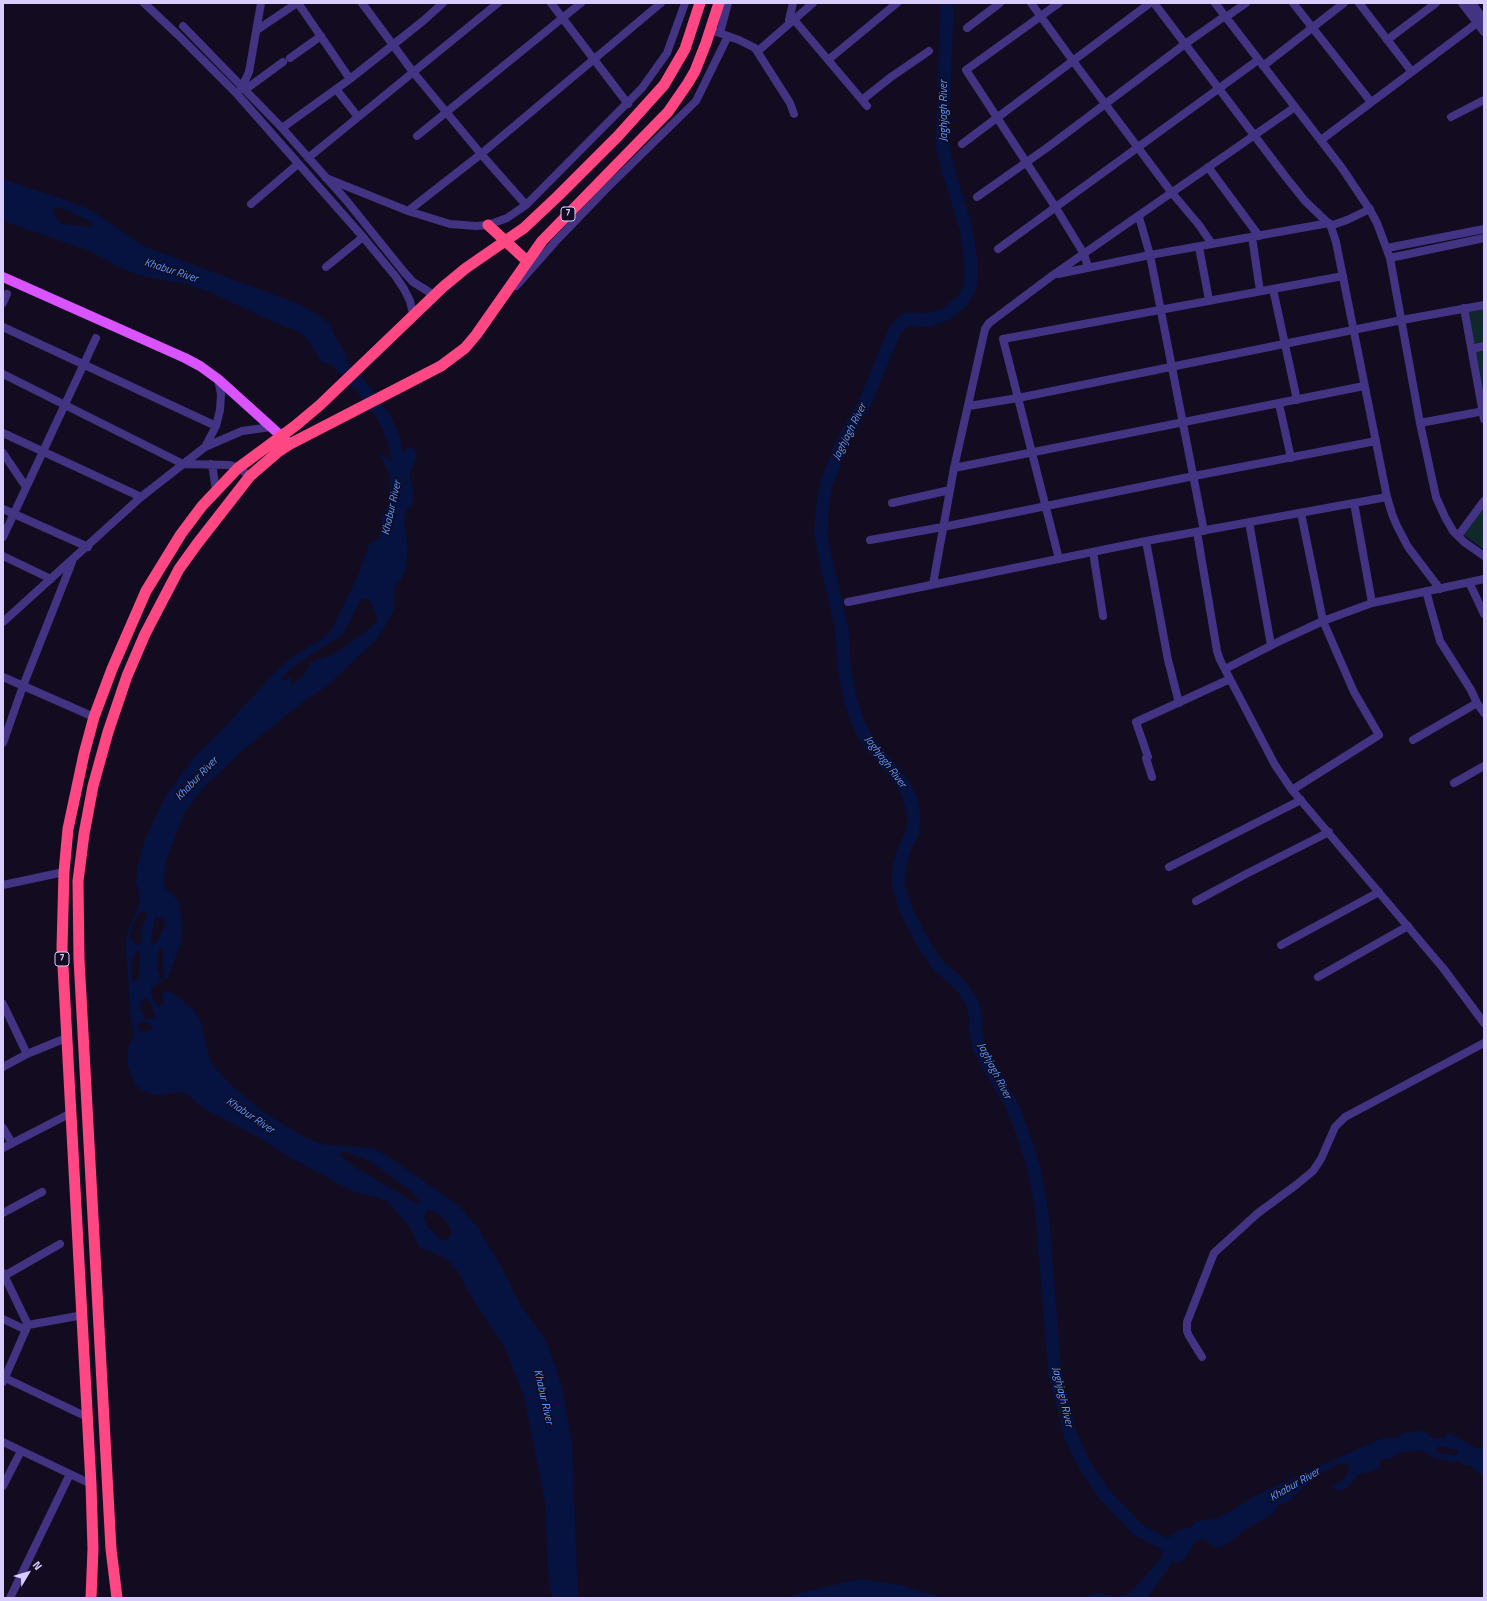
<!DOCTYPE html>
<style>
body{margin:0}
#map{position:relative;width:1487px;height:1601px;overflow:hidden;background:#130c21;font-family:"Titillium Web",sans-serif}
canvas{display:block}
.frame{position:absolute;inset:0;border:4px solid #d9ccff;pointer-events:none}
.north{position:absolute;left:8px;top:1553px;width:40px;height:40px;-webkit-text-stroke:3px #130c21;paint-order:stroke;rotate:52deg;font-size:11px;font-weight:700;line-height:16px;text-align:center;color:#d9ccff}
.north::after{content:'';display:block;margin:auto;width:14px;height:18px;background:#d9ccff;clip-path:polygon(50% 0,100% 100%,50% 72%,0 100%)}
</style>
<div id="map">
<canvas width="1487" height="1601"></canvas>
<div class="frame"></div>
<div class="north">N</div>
</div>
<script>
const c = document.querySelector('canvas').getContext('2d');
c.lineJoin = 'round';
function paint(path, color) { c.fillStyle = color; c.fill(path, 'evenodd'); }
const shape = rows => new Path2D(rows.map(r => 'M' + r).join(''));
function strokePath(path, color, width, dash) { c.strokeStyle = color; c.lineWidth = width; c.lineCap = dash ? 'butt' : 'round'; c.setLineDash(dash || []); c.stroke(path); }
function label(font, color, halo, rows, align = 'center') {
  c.font = font + ' "Titillium Web",sans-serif'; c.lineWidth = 3; c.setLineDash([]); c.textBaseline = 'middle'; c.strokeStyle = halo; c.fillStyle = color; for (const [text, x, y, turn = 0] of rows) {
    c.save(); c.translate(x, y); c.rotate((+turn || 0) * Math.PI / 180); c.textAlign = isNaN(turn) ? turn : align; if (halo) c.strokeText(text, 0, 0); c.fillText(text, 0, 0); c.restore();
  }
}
const green = shape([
 [1484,307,1484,343,1473,345,1467,310],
 [1484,349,1484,403,1474,351],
 [1484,506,1484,548,1483,549,1464,535]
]);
const water = shape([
 [3,179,63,199,93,211,143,246,296,303,310,310,330,324,334,335,346,355,347,359,345,364,340,367,331,364,323,363,304,336,299,332,262,317,215,294,189,285,138,275,121,268,90,251,3,221],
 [60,207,91,222,93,226,89,227,62,224,53,214,54,209],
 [407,447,414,449,417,456,409,475,414,495,413,503,407,509,404,521,408,549,405,571,402,578,395,586,394,609,388,622,377,639,327,686,303,702,243,750,203,788,184,814,166,861,164,882,166,889,179,901,182,925,182,940,168,977,153,986,151,989,151,993,154,1002,159,1007,163,1005,164,1002,162,994,168,991,174,994,193,1009,200,1020,210,1060,214,1067,232,1086,263,1112,306,1138,325,1145,373,1148,389,1157,458,1205,478,1228,500,1265,518,1301,547,1343,562,1386,572,1445,578,1598,552,1598,549,1583,545,1502,524,1397,505,1348,469,1293,459,1273,450,1263,443,1257,420,1248,408,1225,387,1201,380,1198,354,1192,289,1157,258,1137,203,1108,190,1096,181,1092,156,1095,141,1090,135,1084,128,1067,127,1053,130,1043,134,1036,134,1030,131,1022,130,1007,126,948,127,934,140,902,140,895,136,882,137,867,146,837,165,797,192,760,232,719,281,666,294,656,324,638,332,629,359,573,368,547,371,542,379,539,382,525,381,519,390,500,389,473,379,453,394,462,399,462,403,458],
 [364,598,367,598,371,603,377,618,376,623,368,630,333,655,311,662,304,675,293,684,289,683,292,678,291,676,285,681,283,680,282,678,286,673,307,657,341,636,347,628,360,600],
 [142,911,146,913,147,916,141,930,142,943,139,945,134,943,130,935,134,922,140,912],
 [155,917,163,919,166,924,154,946,151,940],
 [160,947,163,951,163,968,165,974,163,978,159,980,159,973,157,968,158,961,157,956],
 [136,950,139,952,140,955,140,967,138,977,136,982,134,982,132,980,131,966,132,959],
 [146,998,149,1000,155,1015,153,1019,145,1019,140,1009,141,1001],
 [141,1021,149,1023,151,1025,152,1029,141,1033,138,1026,138,1024],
 [343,1151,367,1159,411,1191,417,1198,420,1202,420,1204,417,1204,353,1166,341,1157,340,1155],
 [427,1210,430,1210,437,1213,445,1220,451,1228,452,1234,449,1238,446,1240,441,1240,427,1226,424,1216],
 [1420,1431,1423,1431,1433,1438,1445,1438,1447,1433,1449,1433,1478,1449,1484,1446,1484,1476,1474,1470,1470,1465,1465,1465,1458,1460,1454,1462,1434,1458,1424,1451,1401,1452,1389,1460,1383,1459,1380,1461,1380,1466,1376,1470,1370,1472,1359,1474,1344,1490,1340,1491,1331,1488,1344,1479,1348,1473,1349,1464,1346,1463,1335,1465,1331,1469,1324,1471,1314,1478,1311,1482,1304,1487,1288,1502,1279,1505,1273,1514,1249,1527,1234,1539,1221,1547,1216,1548,1208,1542,1202,1540,1198,1540,1194,1543,1185,1559,1180,1562,1172,1563,1147,1598,1079,1598,1097,1593,1117,1597,1131,1592,1163,1556,1162,1551,1154,1545,1165,1543,1171,1535,1180,1530,1190,1527,1194,1525,1194,1522,1218,1518,1266,1490,1328,1462,1386,1437,1396,1438,1404,1433],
 [1439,1446,1453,1449,1459,1451,1456,1455,1437,1453,1435,1450],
 [859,1579,900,1585,944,1598,788,1598,793,1595]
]);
const river = shape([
 [946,3,947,15,942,141,948,170,966,228,971,262,971,276,970,288,963,300,946,314,929,320,908,319,900,324,895,330,866,400,842,443,826,485,822,509,821,534,824,553,842,629,844,666,850,698,858,723,867,740,903,783,911,801,914,816,913,831,904,850,899,868,898,884,906,910,926,948,939,966,955,980,965,991,973,1005,976,1018,975,1032,980,1050,1013,1108,1024,1137,1034,1169,1042,1213,1055,1374,1071,1437,1083,1462,1103,1493,1138,1530,1165,1544,1182,1547],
 [331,354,365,391,385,419,393,438,399,462,399,478]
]);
const minor = shape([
 [144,3,178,35,237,94,363,237,396,277,404,289,410,301,413,314],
 [298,3,350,79],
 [362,3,413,72,481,154,526,205],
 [551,3,628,104],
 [1031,3,1073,61,1172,193,1199,225,1212,244],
 [1059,3,966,70,1056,208,1084,254,1088,267],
 [1154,3,1285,176,1305,201,1326,221,1331,227,1336,242,1387,497,1392,514,1397,526,1408,547,1440,589],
 [1215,3,1342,168,1370,210,1377,223,1390,258,1420,423,1436,497,1445,517,1453,531,1464,542,1484,556],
 [1293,3,1371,102],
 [1359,3,1412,72],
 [1462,3,1484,32],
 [1472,3,1484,20],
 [790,15,867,106],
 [1226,17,1246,3],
 [789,20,793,3],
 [183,26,282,128,346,200,404,272,413,282,434,295],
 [967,28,1000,3],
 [257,30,297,3],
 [711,30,739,40,755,48,790,103,794,114],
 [720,33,728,3],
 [1387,40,1436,3],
 [758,51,813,3],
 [290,58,321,36],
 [828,60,897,3],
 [1263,66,1344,3],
 [241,89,249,72,261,3],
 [246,89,283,62],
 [336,89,358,117],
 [862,100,891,77,929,51],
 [1451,117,1484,100],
 [282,128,350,79,423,21,443,3],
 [417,136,581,3],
 [1321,140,1477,23],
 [962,144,1150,3],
 [308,158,498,3],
 [1208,167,1259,236],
 [326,178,408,211,450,224,476,226,488,225,507,218,526,205,642,88,667,53,685,3],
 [977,197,1048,147,1185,44,1225,16],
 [251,204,298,164],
 [408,211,481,154,661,3],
 [1139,217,1150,255,1204,531],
 [1330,226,1347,220,1370,209],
 [1252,237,1260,291],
 [1199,247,1209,300],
 [1387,248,1484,229],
 [998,249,1258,60],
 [1390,258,1484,238],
 [326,267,363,237],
 [1058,274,1150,255,1329,223],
 [516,286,556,241,608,187,696,101,728,36],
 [1273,289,1297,400],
 [3,303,7,294],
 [1464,308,1484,419],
 [3,327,216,426],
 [1472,349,1484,346],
 [3,374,183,464,230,465,238,468,250,476],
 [1279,404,1291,458],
 [969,406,1018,398,1402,320,1484,305],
 [1420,423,1484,411],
 [3,433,141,497],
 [205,447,216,426,220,410,221,394,218,379],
 [3,453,26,487],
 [211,464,213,470,216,491],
 [954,468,1364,386],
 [892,503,950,490],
 [1354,503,1372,603],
 [3,509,88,547],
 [1249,522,1271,645],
 [1197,532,1217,651,1220,660,1275,765,1292,790,1443,968,1484,1023],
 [1458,536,1484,501],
 [3,537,96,338],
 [870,540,943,527,1194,476,1376,441],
 [1146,541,1168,660,1179,703],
 [1093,552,1103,616],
 [3,556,51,579],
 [1059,559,1003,339,1343,276],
 [1469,582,1484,614],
 [933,584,954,468,985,329,989,323,1053,275,1295,107],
 [1426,591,1440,641,1471,690,1477,703,1484,713],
 [848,602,1146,541,1387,497],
 [3,622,141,497,205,447,242,431,271,427],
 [1225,669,1282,640,1323,621,1372,603,1484,579],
 [3,677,94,717],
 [1413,740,1477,703],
 [3,743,23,686,72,562],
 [1152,777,1146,758,1148,757,1136,722,1230,679],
 [1454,783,1484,766],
 [1292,790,1379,735,1354,692,1323,621,1301,513],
 [1169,867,1301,800],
 [3,885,64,872],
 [1196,901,1246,874,1329,832],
 [1281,945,1379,892],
 [1318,977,1408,926],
 [3,1004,27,1054],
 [3,1067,27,1054,66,1038],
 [3,1128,12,1143],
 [3,1148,71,1113],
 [3,1213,42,1192],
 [3,1273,28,1325,83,1315],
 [4,1276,60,1244],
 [3,1319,26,1330],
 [1202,1357,1189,1336,1187,1331,1187,1322,1214,1253,1258,1213,1296,1185,1313,1171,1321,1159,1335,1127,1345,1117,1484,1043],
 [3,1377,87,1417],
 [3,1382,28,1325],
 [3,1442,91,1484],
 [3,1486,21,1451],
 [10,1598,70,1474]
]);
const major = shape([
 [3,277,185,358,200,366,218,379,290,444]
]);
const highway = shape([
 [488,225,527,261],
 [91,1598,93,1549,91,1484,62,948,64,872,68,829,84,754,94,717,112,669,146,591,181,534,202,506,238,468,295,426,320,405,443,287,466,268,524,228,558,196,618,136,664,85,685,49,700,3],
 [117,1598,111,1549,79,959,78,881,84,834,93,786,108,732,127,676,145,634,179,569,197,544,250,476,279,451,290,444,441,366,465,348,476,335,542,241,668,112,688,83,695,71,706,43,719,3]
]);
const shields = [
 [568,214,14],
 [62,959,14]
];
const shieldNames = [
 ["7",568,214],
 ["7",62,959]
];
const waterNames = [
 ["Jaghjagh River",944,111,-90],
 ["Khabur River",171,271,18],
 ["Jaghjagh River",850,432,-63],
 ["Khabur River",392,508,-77],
 ["Jaghjagh River",885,762,53],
 ["Khabur River",197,779,-46],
 ["Jaghjagh River",994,1071,63],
 ["Khabur River",250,1116,34],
 ["Khabur River",543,1397,77],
 ["Jaghjagh River",1062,1397,77],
 ["Khabur River",1295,1485,-30]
];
paint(green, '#0e282b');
paint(water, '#061240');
strokePath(river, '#061240', 13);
strokePath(minor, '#433483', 8);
strokePath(major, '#d953ff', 10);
strokePath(highway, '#ff4783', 11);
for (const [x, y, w] of shields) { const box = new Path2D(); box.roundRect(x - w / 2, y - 7, w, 14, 3); c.fillStyle = '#130c21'; c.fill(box); strokePath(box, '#d9ccff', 1); }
label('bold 9px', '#d9ccff', null, shieldNames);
label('italic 11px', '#5a9aff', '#130c21', waterNames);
</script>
